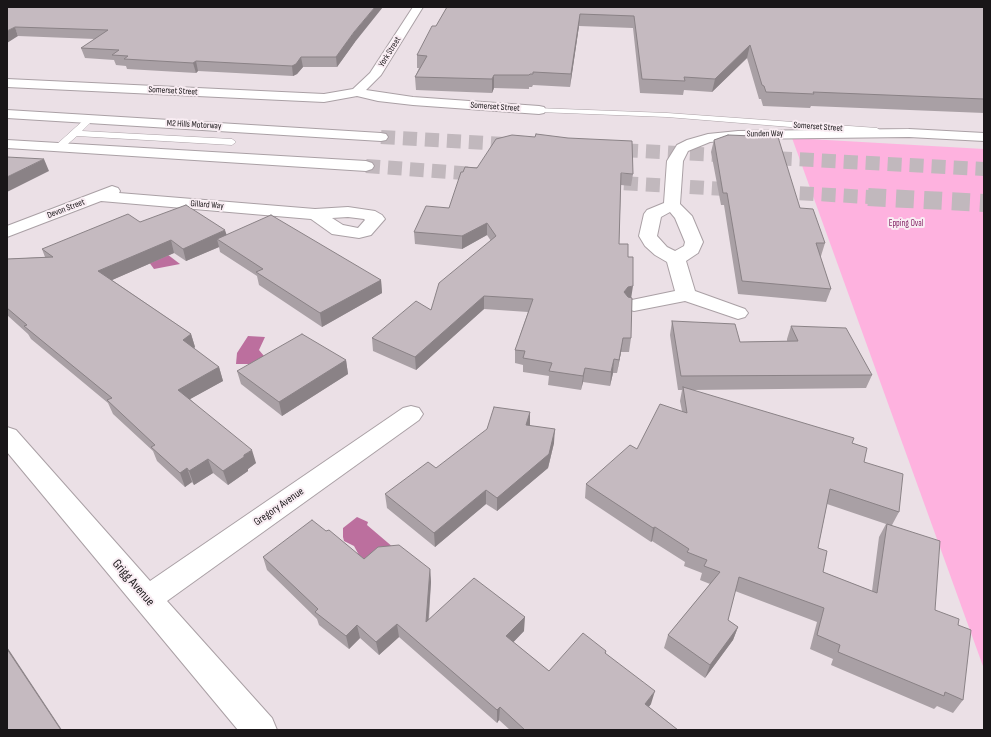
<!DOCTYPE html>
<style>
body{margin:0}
#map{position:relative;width:991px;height:737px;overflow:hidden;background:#ebe0e6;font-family:"Sofia Sans Condensed",sans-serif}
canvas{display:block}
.frame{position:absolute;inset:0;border:8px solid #191618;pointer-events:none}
</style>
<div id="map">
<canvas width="991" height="737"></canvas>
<div class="frame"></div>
</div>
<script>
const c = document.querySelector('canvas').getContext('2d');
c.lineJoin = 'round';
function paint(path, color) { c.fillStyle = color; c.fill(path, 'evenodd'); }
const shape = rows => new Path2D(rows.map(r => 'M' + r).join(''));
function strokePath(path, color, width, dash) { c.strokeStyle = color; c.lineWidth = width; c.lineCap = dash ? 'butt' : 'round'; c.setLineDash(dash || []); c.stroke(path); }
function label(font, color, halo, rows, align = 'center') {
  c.font = font + ' "Sofia Sans Condensed",sans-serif'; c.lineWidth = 4; c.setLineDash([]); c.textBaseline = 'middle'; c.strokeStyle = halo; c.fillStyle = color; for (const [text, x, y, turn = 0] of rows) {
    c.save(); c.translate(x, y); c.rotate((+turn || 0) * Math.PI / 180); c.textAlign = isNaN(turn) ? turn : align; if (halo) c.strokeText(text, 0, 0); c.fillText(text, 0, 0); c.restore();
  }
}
const green = shape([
 [792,138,984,149,984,669]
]);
const water = shape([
 [159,248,180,264,154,269,143,254],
 [248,336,265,337,259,350,264,356,255,364,236,364,237,353],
 [357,517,368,522,367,525,394,548,366,560,360,557,354,546,344,541,343,537,343,528]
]);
const highwayTunnelFar1 = shape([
 [381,137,522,145],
 [602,149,984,169],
 [366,166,490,175],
 [602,182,886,198]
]);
const highwayTunnel = shape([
 [868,197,984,203]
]);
const lane = shape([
 [536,108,667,113,877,128,881,131,877,134,667,117,539,112,536,112,536,108],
 [87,117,90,117,94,119,82,131,232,139,236,142,232,145,77,136,62,149,56,149,55,147,56,145,87,117]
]);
const street = shape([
 [413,7,423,7,381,75,366,90,413,97,539,106,544,107,546,110,544,113,539,114,413,105,378,101,357,96,324,102,7,87,7,79,324,94,353,89,370,73,413,7],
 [909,129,984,133,984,141,909,137,738,139,710,142,688,151,683,161,680,204,692,216,703,242,698,253,686,261,695,291,745,309,748,313,745,317,738,319,685,301,634,311,627,309,624,305,627,301,675,291,667,262,655,255,645,246,639,236,644,214,647,210,664,203,667,161,677,145,687,140,708,134,738,131,909,129],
 [670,212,675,218,685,242,684,246,675,251,667,247,657,236,661,217,670,212],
 [112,186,118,188,120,191,119,193,315,209,348,207,375,211,382,215,385,219,371,235,359,238,332,234,311,219,101,201,7,237,7,226,112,186],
 [348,217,364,219,365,220,358,228,343,225,332,218,348,217],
 [411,406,419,408,423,414,419,420,167,601,272,718,277,730,238,730,7,452,7,427,16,430,150,581,403,408,411,406]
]);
const highway = shape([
 [7,110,381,133,386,134,388,137,386,140,381,141,7,118,7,110],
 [7,140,366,161,372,163,374,166,372,169,366,171,7,148,7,140]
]);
const wall = shape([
 [7,7,355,42,337,67,303,67,297,74,293,76,198,71,196,73,127,69,126,66,116,65,114,60,85,58,81,48,95,39,18,36],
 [447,7,984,7,984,113,811,106,810,108,763,106,761,99,759,99,747,58,712,92,684,90,683,95,640,93,633,28,579,26,570,87,533,85,532,87,529,87,529,89,494,88,492,93,416,90,415,77,419,68,417,68,417,55,436,26],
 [714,140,800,208,825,243,821,256,820,256,831,289,826,302,738,294,724,205,721,205,711,152],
 [465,167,633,174,631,186,621,185,619,244,628,257,631,298,631,338,629,352,621,352,617,373,613,373,610,386,583,382,581,390,548,385,549,376,523,372,523,365,515,363,515,350,528,312,484,309,416,370,373,351,372,338,431,310,491,241,487,235,462,249,415,244,414,232,449,208],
 [140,222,227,235,381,280,382,293,322,327,259,285,257,276,220,252,219,247,186,261,174,253,112,280,191,334,195,347,194,349,219,367,223,381,190,399,256,463,248,469,248,471,228,485,213,473,194,485,192,482,185,487,157,461,153,451,113,414,108,403,31,339,28,334,7,315,7,259,45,257,42,249],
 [672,321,740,342,787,341,787,339,791,326,872,375,866,388,692,390,852,443,864,462,899,512,892,525,935,610,958,625,963,700,953,713,937,706,934,709,831,665,833,659,810,649,817,622,735,591,728,620,738,627,733,640,705,678,664,648,668,635,710,584,700,580,702,573,684,566,685,562,652,541,651,542,585,498,586,484,637,449,682,411,680,401,682,390,678,390,670,335],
 [827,504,886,524,879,537,872,591,823,572,818,548],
 [346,360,348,374,282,416,241,384,237,371],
 [530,412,530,425,554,443,548,468,497,511,486,504,435,547,387,508,385,494,436,468],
 [326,531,364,559,430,569,431,582,429,619,524,631,513,642,549,671,606,651,606,654,651,704,649,707,678,730,510,730,499,720,497,723,399,637,379,655,360,638,349,649,319,625,317,619,267,570,263,557]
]);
const shadedWall = shape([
 [375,7,383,7,355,42,337,67,336,57,354,32],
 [580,14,579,26,570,87,571,74],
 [15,27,18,36,7,43,7,31],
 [750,45,747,58,712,92,715,79],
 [301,57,303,67,297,74,293,76,292,66],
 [196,61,198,71,196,73,193,63],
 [494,75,494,88,492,93,492,79],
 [44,159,49,171,7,192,7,177],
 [487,223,487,235,462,249,462,236],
 [225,230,229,242,217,239,219,247,186,261,183,249],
 [171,240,174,253,103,284,98,271],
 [381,280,382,293,322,327,320,313],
 [633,286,631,299,626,300,624,292,628,287],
 [484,296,484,309,416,370,415,357],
 [191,334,195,347,187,354,183,340],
 [623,338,621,352,617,373,619,360],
 [614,359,613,373,610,386,611,372],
 [346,360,348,374,282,416,279,402],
 [219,367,223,381,183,403,178,390],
 [585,368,583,382,581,390,583,376],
 [530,412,530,426,526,425],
 [555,429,554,443,548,468,497,511,497,498],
 [252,450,256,463,248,469,248,471,228,485,223,471,244,455],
 [208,459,213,473,194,485,189,471],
 [187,468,192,482,185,487,180,473],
 [486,490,486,504,435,547,434,533],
 [655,527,652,541,651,542,653,528],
 [430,569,431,582,427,635,426,622],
 [525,617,524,631,506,650,506,636],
 [397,624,399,637,379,655,376,642],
 [357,625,360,638,349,649,346,636],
 [738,627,733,640,705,678,710,665],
 [7,647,62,730,61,730,7,649],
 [655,691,651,704,641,716,645,704],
 [500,707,499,720,497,723,497,710]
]);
const building = shape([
 [7,7,375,7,354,32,336,57,301,57,296,64,292,66,196,61,193,63,124,59,128,56,112,55,119,50,81,48,108,30,15,27,7,31,7,7],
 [447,7,984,7,984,99,813,92,814,94,766,92,764,86,762,85,750,45,715,79,684,77,685,81,642,79,634,16,580,14,571,74,533,72,533,74,530,74,529,75,494,75,492,79,415,77,427,56,417,55,432,26,436,26,447,7],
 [536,134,568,138,632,141,633,174,621,173,619,244,628,244,628,257,633,257,633,286,628,287,624,292,628,297,632,298,631,338,623,338,619,360,614,359,611,372,585,368,583,376,549,371,552,363,523,358,525,351,515,350,533,299,484,296,415,357,372,338,416,301,431,310,439,283,496,236,487,223,462,236,414,232,426,206,449,208,461,172,463,172,465,167,477,168,496,139,512,135,535,137,536,134],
 [728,135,778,137,800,208,813,209,825,243,816,243,831,289,742,281,727,193,723,193,714,140,728,135],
 [7,157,44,159,7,177,7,157],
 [186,205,225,230,183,249,171,240,98,271,191,334,183,340,219,367,178,390,252,450,244,455,244,457,223,471,208,459,189,471,187,468,180,473,151,447,155,445,107,400,112,398,24,326,27,325,7,308,7,259,53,257,42,249,128,214,140,222,186,205],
 [271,215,381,280,320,313,256,272,263,269,217,239,271,215],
 [672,321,735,324,740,342,798,341,791,326,846,328,872,375,681,376,672,321],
 [302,334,346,360,279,402,237,371,302,334],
 [683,387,854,438,852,443,867,448,864,462,903,474,899,512,830,489,818,548,827,551,823,572,877,593,887,524,940,541,935,610,959,619,958,625,971,630,963,700,945,692,944,696,838,652,840,645,817,635,824,608,739,577,728,620,738,627,710,665,668,635,720,572,704,566,707,560,687,552,689,549,655,527,653,528,586,484,630,445,637,449,660,404,687,413,683,387],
 [494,407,530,412,526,425,555,429,549,454,497,498,486,490,434,533,385,494,428,462,436,468,487,429,494,407],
 [312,520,326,531,329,530,364,559,378,547,399,545,430,569,426,622,474,578,525,617,506,636,549,671,583,633,606,651,605,653,655,691,645,704,678,730,525,730,500,707,497,710,397,624,376,642,357,625,346,636,315,612,318,609,263,557,312,520],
 [7,649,61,730,7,730,7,649]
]);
const farStreetnames = [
 ["York Street",390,52,-58],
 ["Somerset Street",173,91,3],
 ["Somerset Street",495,107,4],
 ["M2 Hills Motorway",194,125,3],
 ["Somerset Street",818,127,4],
 ["Sunden Way",765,134,-1],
 ["Gillard Way",207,205,4],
 ["Devon Street",66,209,-21]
];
const farParknames = [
 ["Epping Oval",906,224]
];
const streetNames = [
 ["Gregory Avenue",279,507,-35]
];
const nearStreetnames = [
 ["Grigg Avenue",133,583,49]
];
paint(green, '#feb2df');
paint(water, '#bc6f9e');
strokePath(highwayTunnelFar1, '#c1b8bd', 14, [14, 8]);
strokePath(highwayTunnel, '#c1b8bd', 18, [18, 10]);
strokePath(lane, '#aaa0a5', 1);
strokePath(street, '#aaa0a5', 2);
strokePath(highway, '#aaa0a5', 2);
paint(lane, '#fff');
paint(street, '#fff');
paint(highway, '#fff');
paint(wall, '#a9a0a5');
paint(shadedWall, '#8a8286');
paint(building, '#c5bac0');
strokePath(building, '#8a8286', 1);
label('9px', '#191618', '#f9edf3', farStreetnames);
label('9px', '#882b6a', '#f9edf3', farParknames);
label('11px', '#191618', '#f9edf3', streetNames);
label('13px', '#191618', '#f9edf3', nearStreetnames);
</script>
